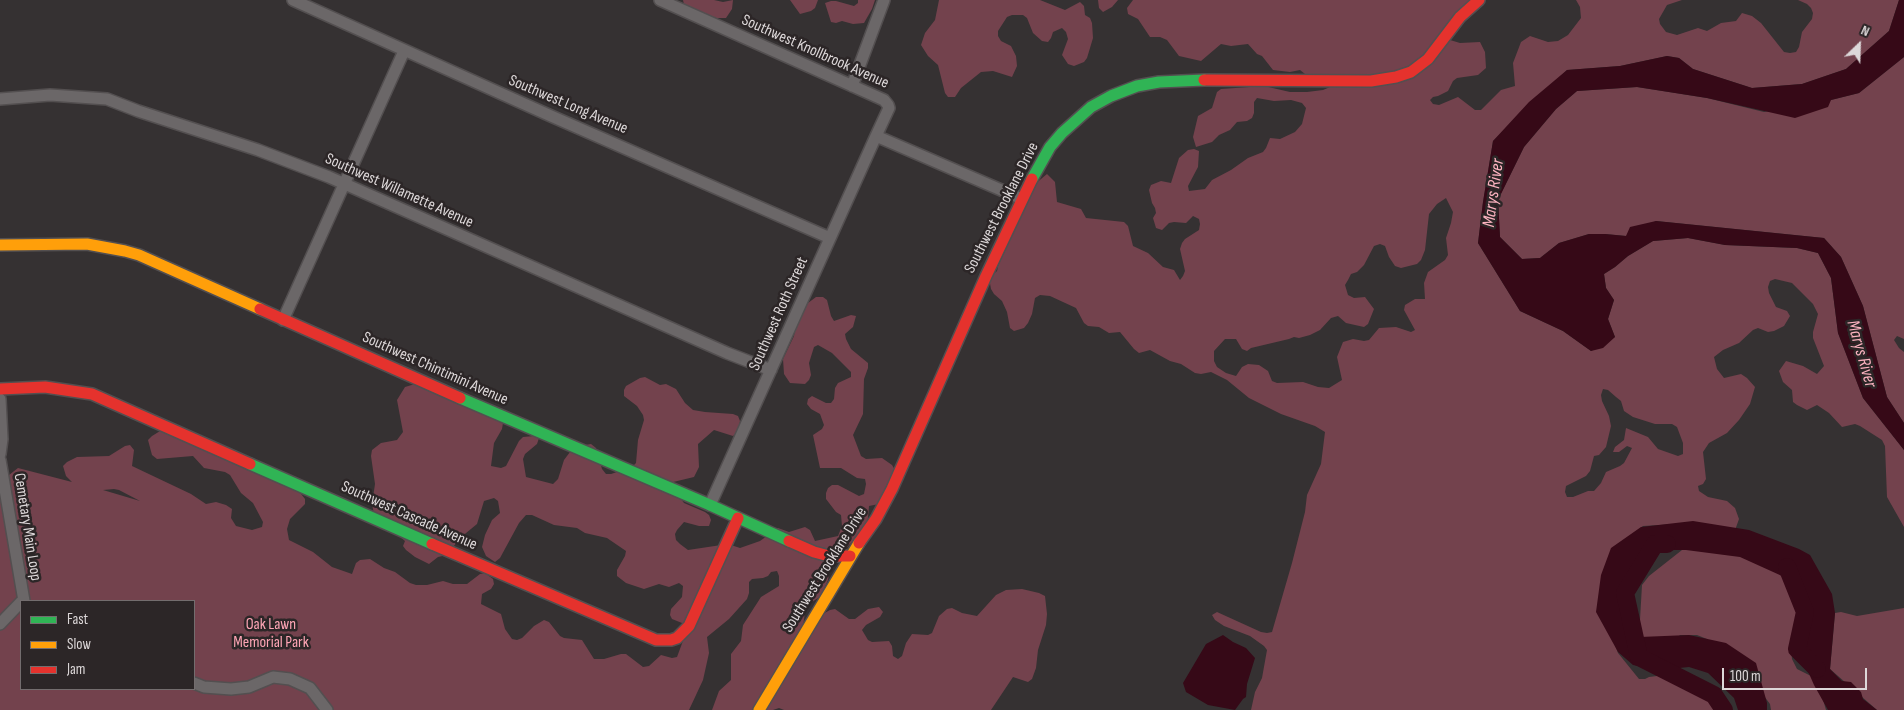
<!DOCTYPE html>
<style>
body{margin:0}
#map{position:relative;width:1904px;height:710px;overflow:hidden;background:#353132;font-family:"Sofia Sans Condensed",sans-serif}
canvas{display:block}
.legend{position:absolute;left:20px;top:600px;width:175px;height:90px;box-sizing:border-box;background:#2c2627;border:1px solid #736d6e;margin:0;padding:6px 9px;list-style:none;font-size:15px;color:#ddd8d9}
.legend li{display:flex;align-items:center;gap:10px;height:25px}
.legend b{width:25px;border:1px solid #736d6e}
.north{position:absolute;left:1834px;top:20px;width:50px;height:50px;-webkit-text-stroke:4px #2c2627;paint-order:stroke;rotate:24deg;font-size:14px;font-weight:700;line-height:20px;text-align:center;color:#ddd8d9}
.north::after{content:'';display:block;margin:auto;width:18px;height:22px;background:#ddd8d9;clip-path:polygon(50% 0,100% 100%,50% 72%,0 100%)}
.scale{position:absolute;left:1722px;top:668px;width:145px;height:22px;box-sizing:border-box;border:2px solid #ddd8d9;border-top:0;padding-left:6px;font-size:15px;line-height:18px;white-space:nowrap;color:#ddd8d9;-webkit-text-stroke:4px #2c2627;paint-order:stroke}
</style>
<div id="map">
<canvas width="1904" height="710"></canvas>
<ul class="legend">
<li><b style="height:6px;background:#30b455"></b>Fast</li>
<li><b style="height:6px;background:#ff9f0a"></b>Slow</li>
<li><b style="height:6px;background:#e5322d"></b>Jam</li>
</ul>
<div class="north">N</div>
<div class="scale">100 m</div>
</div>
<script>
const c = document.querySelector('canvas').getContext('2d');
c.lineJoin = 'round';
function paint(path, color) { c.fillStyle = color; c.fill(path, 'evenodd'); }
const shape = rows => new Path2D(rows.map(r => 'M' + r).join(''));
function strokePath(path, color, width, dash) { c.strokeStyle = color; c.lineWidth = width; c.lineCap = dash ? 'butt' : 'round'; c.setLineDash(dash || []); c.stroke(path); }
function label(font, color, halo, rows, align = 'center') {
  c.font = font + ' "Sofia Sans Condensed",sans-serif'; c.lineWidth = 5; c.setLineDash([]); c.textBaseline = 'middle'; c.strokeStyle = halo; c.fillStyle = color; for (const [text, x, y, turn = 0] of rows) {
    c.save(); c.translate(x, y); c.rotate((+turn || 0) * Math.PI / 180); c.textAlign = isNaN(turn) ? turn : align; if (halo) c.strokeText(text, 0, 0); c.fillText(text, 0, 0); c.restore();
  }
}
const green = shape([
 [683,0,714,0,723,2,733,0,732,9,726,18,716,18,689,13,685,9],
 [790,0,818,0,815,8,811,11,800,14],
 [858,0,875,0,872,9,864,23,853,24,842,21,836,23,831,22,825,3,831,1,836,1,854,6,858,3],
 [939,0,1040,0,1065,10,1080,2,1084,6,1085,15,1090,18,1092,23,1093,38,1087,58,1084,62,1074,66,1068,64,1062,55,1068,39,1066,32,1062,28,1053,32,1051,38,1048,42,1042,41,1033,33,1027,18,1023,15,1012,15,1007,17,998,31,998,36,1001,41,1011,46,1016,56,1017,66,1012,77,993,71,981,72,961,88,955,97,948,97,945,93,938,65,928,56,921,45,925,33,935,20],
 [1098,0,1118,0,1112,7,1103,12,1099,8],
 [1133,0,1470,0,1450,40,1460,43,1480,42,1485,52,1486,68,1478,75,1457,78,1453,81,1448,91,1438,96,1433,97,1430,100,1433,104,1439,105,1458,97,1475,110,1481,110,1501,90,1515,86,1513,63,1521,42,1530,36,1548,42,1558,41,1568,35,1581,18,1580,7,1576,0,1682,0,1667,5,1659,19,1660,24,1666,32,1677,35,1698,28,1707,31,1721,23,1736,21,1742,13,1752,16,1761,23,1784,52,1790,53,1796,52,1799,47,1802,32,1812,19,1813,13,1811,8,1807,4,1798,0,1899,0,1889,31,1846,69,1802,84,1752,88,1693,69,1679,58,1667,56,1620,66,1567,70,1493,141,1483,202,1478,243,1520,311,1563,331,1591,351,1615,337,1608,319,1614,300,1606,288,1604,274,1615,267,1628,256,1653,241,1688,238,1725,245,1797,248,1818,253,1831,278,1838,333,1863,398,1904,450,1904,527,1887,497,1885,446,1882,440,1860,426,1855,424,1842,427,1829,413,1817,405,1807,410,1797,405,1793,402,1792,390,1783,382,1779,371,1786,361,1803,366,1817,374,1824,366,1813,338,1813,332,1818,314,1813,304,1792,283,1775,279,1770,281,1768,287,1769,293,1776,307,1787,311,1790,316,1784,326,1774,331,1768,332,1758,328,1753,330,1739,343,1723,350,1714,357,1717,369,1724,378,1741,374,1747,378,1755,387,1750,404,1739,420,1727,433,1709,443,1703,452,1706,479,1703,484,1698,486,1699,491,1708,497,1727,501,1735,508,1739,519,1733,536,1676,524,1643,526,1638,530,1609,629,1618,653,1639,679,1645,679,1649,677,1673,674,1683,676,1704,689,1727,710,1251,710,1255,692,1262,678,1267,650,1264,646,1250,636,1224,626,1215,620,1212,615,1217,612,1261,632,1267,633,1272,632,1292,563,1305,512,1307,495,1321,464,1325,432,1315,426,1281,414,1249,398,1227,380,1211,372,1201,374,1195,373,1181,364,1170,361,1150,350,1139,353,1134,349,1120,332,1109,333,1099,327,1088,326,1084,323,1076,308,1050,296,1040,295,1035,298,1032,314,1028,323,1024,328,1014,331,1010,328,1007,312,1002,301,994,294,991,289,989,278,997,271,998,266,1035,184,1047,174,1055,182,1057,202,1081,209,1086,218,1124,222,1128,226,1133,246,1148,253,1163,267,1174,270,1180,280,1183,276,1185,271,1180,249,1182,243,1185,239,1199,230,1200,224,1199,219,1193,216,1186,223,1174,222,1169,223,1162,230,1156,228,1153,218,1156,213,1155,208,1152,203,1149,190,1151,185,1161,181,1171,183,1179,158,1188,150,1194,149,1199,151,1198,167,1188,186,1189,191,1205,189,1212,180,1231,170,1248,158,1263,152,1266,148,1270,138,1280,139,1295,132,1302,124,1306,108,1302,103,1291,100,1274,101,1257,98,1254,102,1254,113,1252,118,1247,121,1237,122,1230,130,1219,135,1212,142,1196,147,1193,137,1198,116,1212,108,1217,92,1221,89,1264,86,1290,92,1307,92,1323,90,1337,84,1305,74,1300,70,1290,72,1273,70,1262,56,1257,54,1248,44,1231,46,1221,44,1201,61,1179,56,1167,40,1160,37,1150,37,1138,19,1128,14,1127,8],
 [1446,198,1453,212,1451,223,1446,238,1448,255,1445,260,1428,272,1424,283,1425,299,1415,299,1405,305,1404,310,1415,330,1411,332,1396,327,1379,328,1369,340,1364,341,1353,339,1343,342,1337,357,1342,380,1329,388,1318,387,1303,382,1277,383,1272,381,1268,371,1259,365,1248,364,1242,367,1236,376,1226,373,1217,367,1214,361,1214,351,1225,339,1236,339,1242,349,1247,351,1251,348,1289,339,1294,337,1299,338,1310,335,1320,330,1331,318,1338,316,1346,323,1364,327,1368,324,1374,309,1365,297,1354,298,1348,295,1345,285,1348,280,1351,274,1357,272,1364,265,1374,246,1380,244,1385,246,1389,257,1395,266,1401,268,1417,264,1421,260,1425,250,1429,214,1437,204],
 [1603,389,1608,390,1616,397,1621,401,1624,411,1633,417,1655,424,1672,424,1677,427,1683,443,1683,454,1678,456,1658,449,1648,437,1626,428,1624,440,1615,447,1613,452,1619,452,1627,446,1632,448,1624,463,1620,466,1606,472,1601,483,1594,491,1588,491,1573,497,1567,497,1565,492,1566,486,1586,476,1590,471,1594,456,1599,455,1606,447,1611,426,1609,416,1602,401,1601,395],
 [1904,57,1904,339,1897,336,1894,340,1899,348,1904,352,1904,423,1887,397,1863,306,1841,257,1824,238,1656,221,1626,236,1605,234,1589,234,1559,243,1540,258,1522,259,1500,237,1498,200,1524,147,1556,109,1577,91,1637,87,1707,98,1764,112,1831,100,1859,93],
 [816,297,823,297,827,300,831,316,834,321,851,315,856,316,853,327,845,334,846,339,851,349,868,363,868,368,864,379,863,414,853,435,861,456,866,459,882,458,892,465,895,470,879,504,869,506,867,528,831,562,828,580,821,596,806,606,801,639,821,615,830,610,835,609,849,619,855,619,868,609,879,607,883,612,880,617,866,625,862,630,868,640,872,642,889,641,892,646,893,656,898,659,902,656,906,643,912,634,928,635,932,633,939,616,947,609,952,608,962,613,977,616,996,595,1006,590,1022,589,1039,593,1045,596,1047,614,1046,625,1038,650,1036,668,1032,679,1028,682,1013,677,991,710,784,710,779,708,773,710,712,710,719,691,731,680,731,654,741,641,743,625,761,597,779,586,779,576,777,571,771,572,768,576,763,578,752,579,749,582,749,593,747,599,729,619,707,637,709,653,703,680,689,710,0,710,0,482,18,468,72,482,66,476,63,466,67,462,77,457,109,456,125,446,130,445,134,450,132,466,191,494,206,504,216,502,226,505,232,509,231,518,236,526,252,530,262,527,263,522,253,503,241,493,230,475,225,472,204,468,193,456,157,459,152,455,148,440,152,436,165,428,298,490,305,499,305,504,290,519,287,529,289,540,313,552,332,567,352,574,356,563,360,560,370,559,384,568,395,572,410,583,416,585,427,585,443,581,453,584,467,584,480,574,485,573,493,579,494,584,491,589,482,594,481,604,501,614,505,629,512,639,517,640,522,638,534,626,544,620,549,622,560,636,564,638,582,640,594,659,604,659,621,654,626,654,643,667,649,666,661,655,672,658,677,657,687,630,687,625,672,619,670,615,671,609,682,597,683,586,679,583,669,587,659,584,644,589,626,583,617,576,617,570,625,556,626,551,607,538,585,533,577,528,554,525,532,515,526,515,519,523,500,558,495,562,486,556,482,547,485,535,492,520,500,513,498,501,494,498,484,501,477,524,460,538,447,555,438,557,429,564,415,557,406,550,403,546,405,541,374,514,372,504,375,484,371,456,372,450,381,443,397,440,403,432,397,400,405,387,415,384,503,423,502,429,494,443,491,466,501,468,506,466,519,441,523,437,534,436,539,438,537,444,525,454,523,459,526,477,553,484,558,479,564,460,570,452,585,445,591,444,596,448,602,469,606,474,611,474,632,467,636,463,638,440,644,420,643,415,637,406,624,396,624,390,626,386,640,378,645,377,660,385,666,384,676,389,685,403,693,410,705,412,733,414,738,416,740,421,738,432,733,436,714,430,698,444,699,467,694,477,669,483,684,503,705,512,709,515,711,520,709,526,699,526,684,522,677,530,675,534,676,540,680,544,688,550,728,544,740,548,760,541,778,528,789,532,805,527,810,530,815,541,838,536,842,526,841,515,836,512,826,499,826,493,828,488,832,485,838,485,859,496,864,494,866,484,865,479,857,478,841,468,820,468,813,435,822,429,824,425,820,414,811,409,807,404,808,399,812,396,826,403,831,403,834,399,835,388,838,383,851,377,851,372,832,353,818,345,814,347,809,363,811,375,809,380,805,384,790,383,784,374,783,359,794,336,796,319,804,306],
 [114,489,119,490,140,501,103,490],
 [21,601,194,601,194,689,21,689],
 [1682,550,1743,550,1791,582,1801,613,1791,649,1792,659,1797,669,1811,676,1822,696,1826,710,1771,710,1770,704,1764,696,1707,639,1697,635,1680,635,1669,648,1639,637,1642,585,1649,576],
 [1904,608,1904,710,1877,710,1830,669,1835,613,1841,612,1857,616]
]);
const water = shape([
 [1899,0,1904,0,1904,57,1859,93,1831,100,1828,107,1795,118,1707,98,1637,87,1577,91,1556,109,1524,147,1498,200,1500,237,1522,259,1540,258,1559,243,1589,234,1605,234,1626,236,1630,227,1656,221,1824,238,1841,257,1863,306,1887,397,1904,423,1904,450,1863,398,1838,333,1831,278,1818,253,1797,248,1725,245,1688,238,1653,241,1628,256,1615,267,1604,274,1606,288,1614,300,1608,319,1615,337,1603,348,1591,351,1563,331,1520,311,1478,243,1483,202,1493,141,1529,102,1567,70,1620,66,1667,56,1679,58,1693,69,1752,88,1802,84,1846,69,1889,31],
 [1693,521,1749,530,1799,549,1810,555,1832,594,1835,613,1830,669,1842,681,1851,682,1861,692,1863,699,1877,710,1828,710,1814,685,1800,653,1805,618,1803,594,1782,576,1740,557,1686,550,1660,550,1647,555,1627,584,1621,606,1627,624,1640,637,1689,635,1726,643,1756,663,1767,703,1767,710,1738,710,1734,698,1708,673,1689,667,1659,670,1633,665,1618,652,1596,612,1601,575,1611,548,1641,527],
 [1223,635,1233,642,1246,648,1255,658,1247,684,1246,697,1243,699,1235,710,1208,705,1186,692,1183,683,1206,644]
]);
const river = shape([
 [1667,544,1655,544,1625,593,1639,657,1714,695,1724,710],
 [1787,567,1805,612,1797,649,1817,669]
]);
const street = shape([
 [293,0,551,116,830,238],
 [660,0,884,100,888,105,889,108,876,136,710,505],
 [852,86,884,0],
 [0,99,50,95,107,99,138,111,258,150,329,177,727,353,771,370],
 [876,136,1022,199],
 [283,320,404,51],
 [0,399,2,439,0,454],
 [0,460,24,601],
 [0,624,21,602],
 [194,683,204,687,231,689,249,687,273,677,290,679,310,688,327,710]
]);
const fast = shape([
 [1032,179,1050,147,1062,133,1091,107,1111,96,1137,86,1159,82,1204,80],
 [460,398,710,505,789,541],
 [250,464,432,544]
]);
const slow = shape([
 [0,245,87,244,125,251,139,255,260,309],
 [759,710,859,543]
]);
const jam = shape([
 [1204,80,1371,81,1396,77,1411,72,1428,59,1460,17,1479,0],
 [260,309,460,398],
 [0,389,45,387,92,394,250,464],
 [789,541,814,552,829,556,850,556],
 [859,543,876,519,892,489,986,276,1032,179],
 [432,544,656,640,671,640,677,638,689,626,738,518]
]);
const streetNames = [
 ["Southwest Knollbrook Avenue",815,52,24],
 ["Southwest Long Avenue",568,105,23],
 ["Southwest Willamette Avenue",399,191,24],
 ["Southwest Brooklane Drive",1002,208,-63],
 ["Southwest Roth Street",779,314,-66],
 ["Southwest Chintimini Avenue",435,369,24],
 ["Southwest Cascade Avenue",409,516,24],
 ["Cemetary Main Loop",27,527,81],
 ["Southwest Brooklane Drive",825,570,-58]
];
const parkNames = [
 ["Oak Lawn",271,625],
 ["Memorial Park",271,643]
];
const waterNames = [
 ["Marys River",1494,193,-82],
 ["Marys River",1861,354,74]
];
paint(green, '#73424d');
paint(water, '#360917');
strokePath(river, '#360917', 18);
strokePath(street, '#534f50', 14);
strokePath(fast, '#534f50', 14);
strokePath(slow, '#534f50', 14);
strokePath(jam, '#534f50', 14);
strokePath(street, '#6b6768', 11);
strokePath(fast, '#30b455', 11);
strokePath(slow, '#ff9f0a', 11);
strokePath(jam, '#e5322d', 11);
label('16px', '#ddd8d9', '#2c2627', streetNames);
label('16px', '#fea5b5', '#2c2627', parkNames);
label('italic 18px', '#fbb2bf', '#2c2627', waterNames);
</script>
